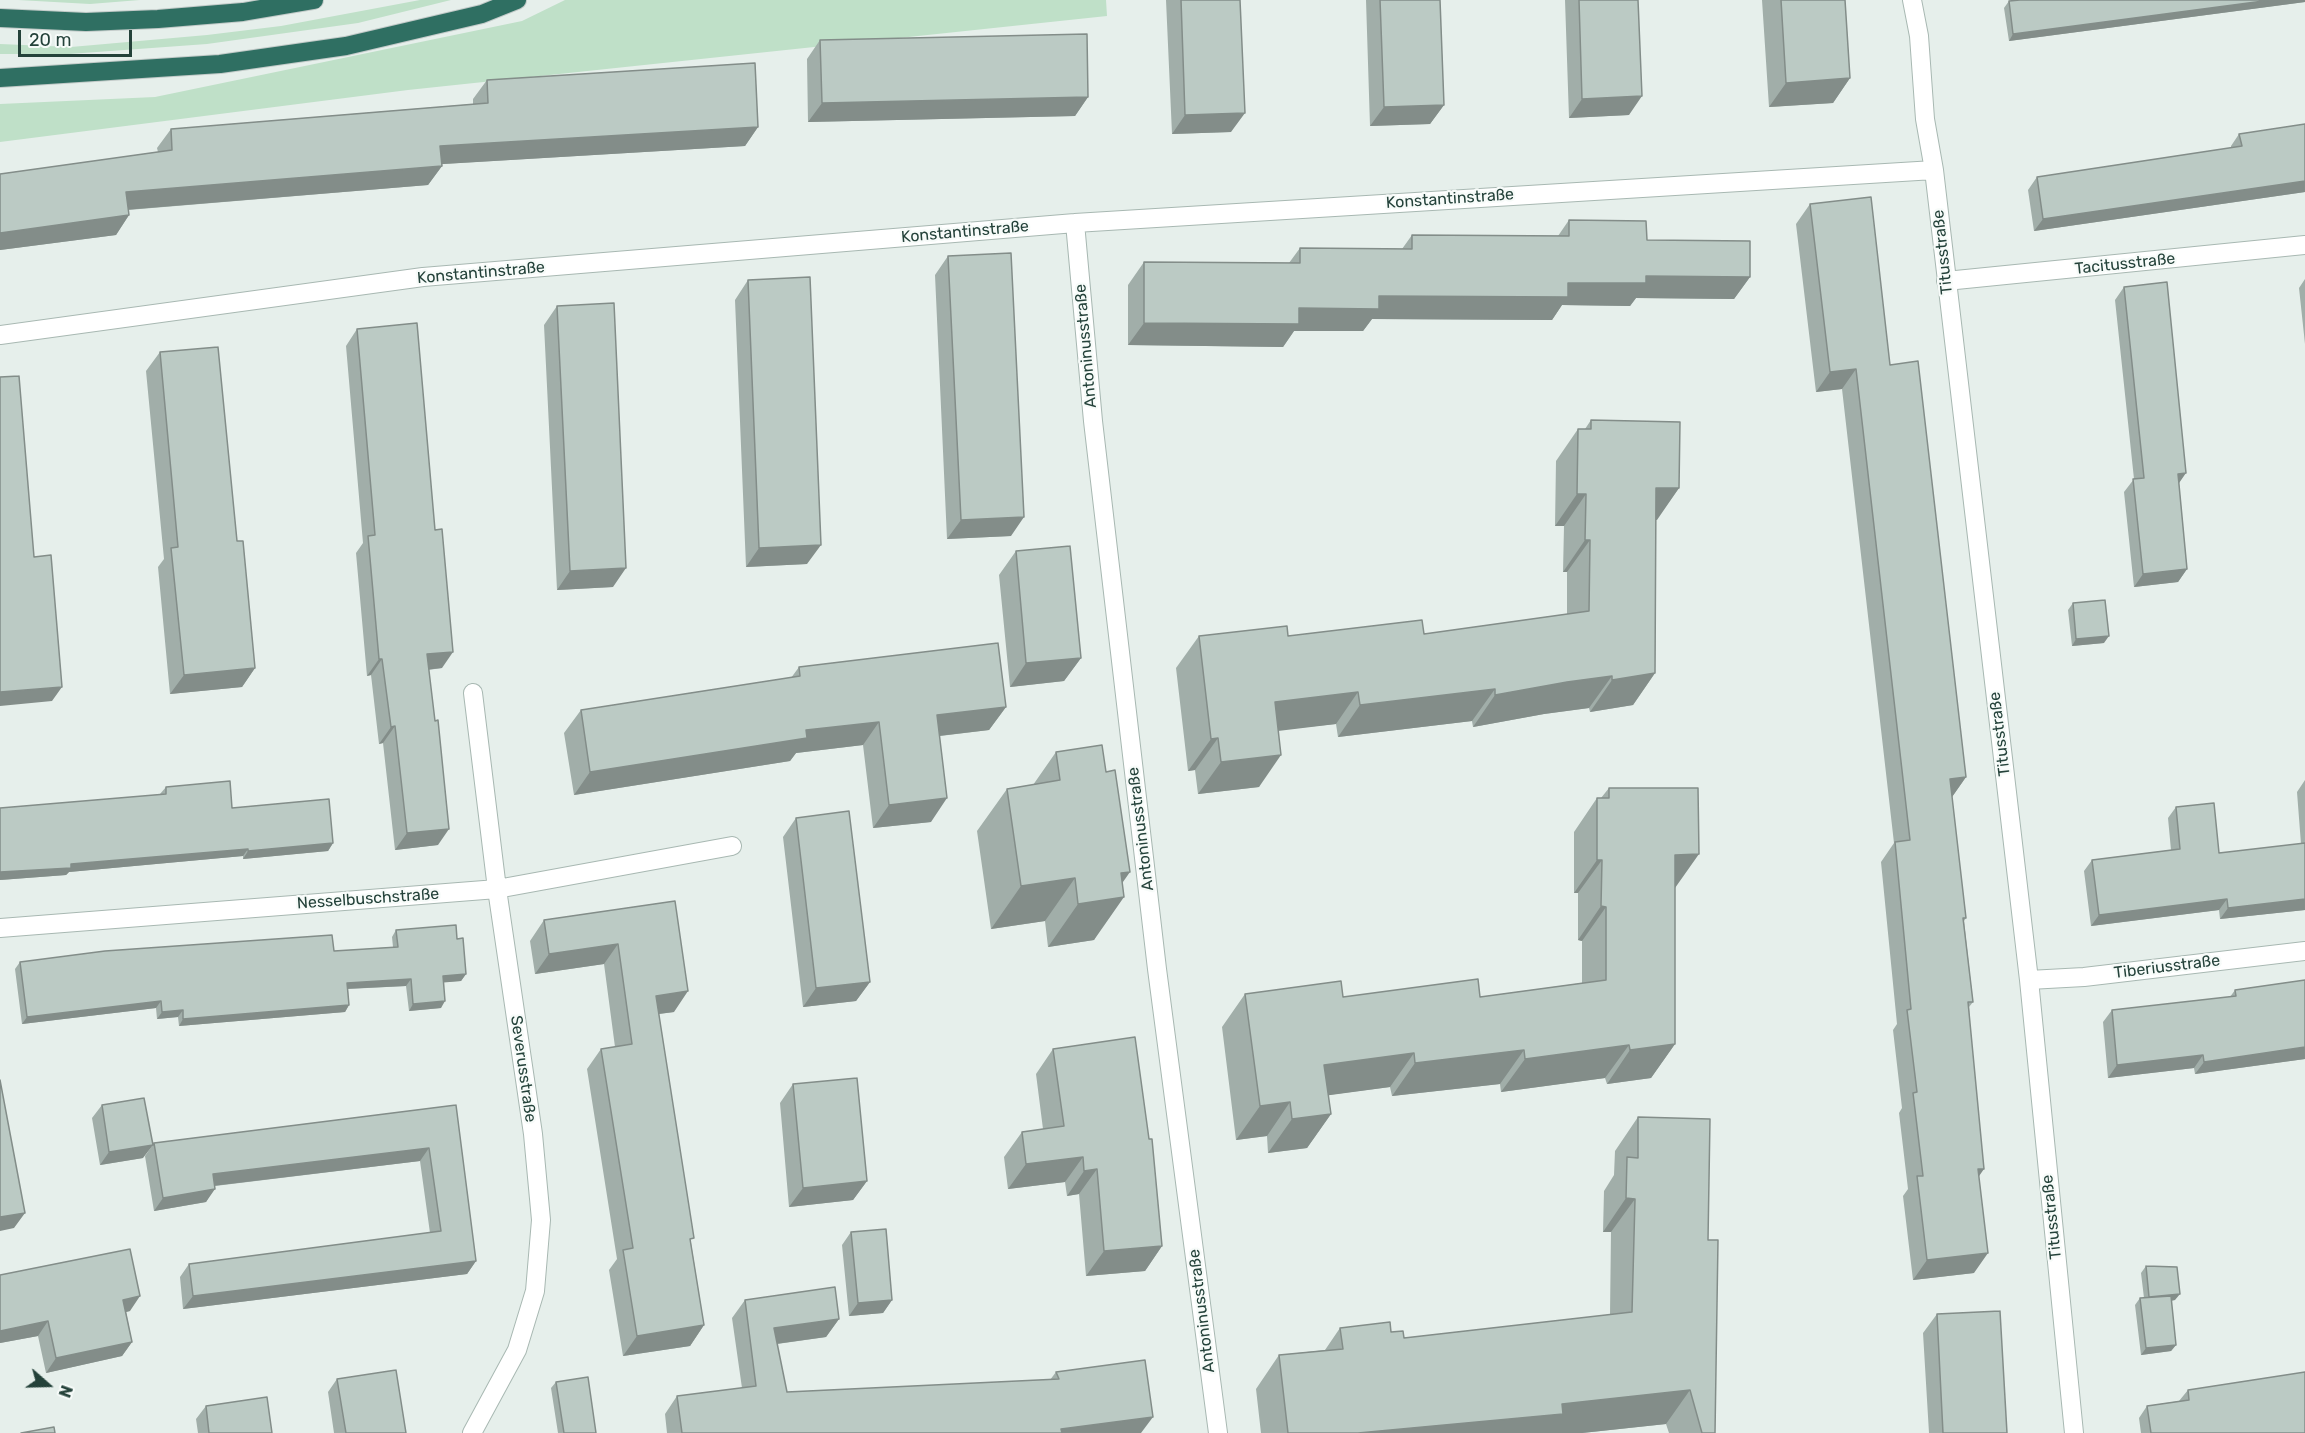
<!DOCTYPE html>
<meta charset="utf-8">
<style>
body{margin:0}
#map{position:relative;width:2305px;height:1433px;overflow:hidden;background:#e6efeb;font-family:Rubik,sans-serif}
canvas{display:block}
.north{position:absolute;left:18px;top:1355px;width:60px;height:60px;-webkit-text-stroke:4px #f7fbf9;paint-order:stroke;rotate:110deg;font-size:16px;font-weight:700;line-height:24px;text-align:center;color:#24423a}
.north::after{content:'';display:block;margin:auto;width:21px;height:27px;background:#24423a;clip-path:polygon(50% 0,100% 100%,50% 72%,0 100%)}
.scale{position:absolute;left:18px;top:30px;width:114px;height:27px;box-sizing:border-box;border:3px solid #24423a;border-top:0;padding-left:8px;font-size:18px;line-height:21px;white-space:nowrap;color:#24423a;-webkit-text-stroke:4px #f7fbf9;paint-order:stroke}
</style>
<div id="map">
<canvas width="2305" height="1433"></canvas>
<div class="north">N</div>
<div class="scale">20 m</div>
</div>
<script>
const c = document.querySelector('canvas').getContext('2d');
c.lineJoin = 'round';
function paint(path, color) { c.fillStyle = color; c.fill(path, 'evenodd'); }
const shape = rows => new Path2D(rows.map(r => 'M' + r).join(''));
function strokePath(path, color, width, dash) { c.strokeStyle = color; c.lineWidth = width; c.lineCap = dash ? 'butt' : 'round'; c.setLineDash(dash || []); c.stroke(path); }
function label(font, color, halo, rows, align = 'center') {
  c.font = font + ' Rubik,sans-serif'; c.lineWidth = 4.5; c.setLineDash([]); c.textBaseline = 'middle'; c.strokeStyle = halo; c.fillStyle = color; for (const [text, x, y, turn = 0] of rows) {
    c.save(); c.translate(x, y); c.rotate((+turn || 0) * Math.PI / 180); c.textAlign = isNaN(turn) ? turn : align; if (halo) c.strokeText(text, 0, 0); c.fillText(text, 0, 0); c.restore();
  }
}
const green = shape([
 [18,0,140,0,90,4],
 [420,0,451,0,358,23,207,44,69,54,0,54,0,44,71,47,207,35,281,26],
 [565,0,1106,0,1107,16,408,90,0,142,0,104,155,97,522,21]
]);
const minor = shape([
 [1912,0,1919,36,1925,119,1934,170,2029,980,2074,1433],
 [1075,223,1093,421,1157,969,1218,1433],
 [1946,281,2305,245],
 [0,335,423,277,1075,223,1934,170],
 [0,928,497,889,732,846],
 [2029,980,2084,977,2305,951],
 [472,1433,517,1350,535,1291,541,1220,533,1134,497,889,473,693]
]);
const highway = shape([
 [0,18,86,22,158,19,243,12,314,0],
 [0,78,220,64,346,46,482,14,517,0]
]);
const wall = shape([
 [1166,0,1240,0,1231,132,1172,134],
 [1366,0,1440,0,1444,105,1430,124,1370,126],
 [1565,0,1638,0,1629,115,1569,118],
 [1762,0,1845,0,1850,78,1833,103,1769,107],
 [2305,0,2305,2,2009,41,2004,8,2009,1],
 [820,40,1088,97,1075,116,808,122,807,59],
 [755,63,758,127,745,146,442,164,442,166,428,185,128,210,129,215,116,235,0,250,0,174,158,152,157,148,171,129,473,104,473,99,487,80],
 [2305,124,2305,192,2034,231,2028,190,2037,177,2231,148,2231,146,2239,134],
 [1810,204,1890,365,1966,777,1952,797,1966,918,1964,921,1973,1002,1969,1007,1979,1176,1974,1273,1913,1280,1903,1196,1908,1189,1899,1113,1902,1108,1893,1030,1897,1024,1881,862,1894,843,1842,389,1816,392,1796,224],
 [1569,220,1647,240,1750,277,1734,299,1636,298,1630,306,1562,305,1552,320,1372,319,1363,331,1294,331,1283,347,1128,345,1128,285,1144,262,1289,263,1300,248,1402,249,1412,235,1558,236],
 [948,256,1011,536,947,539,935,275],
 [2305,279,2305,344,2299,288],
 [748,280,807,564,746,567,735,300],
 [2124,287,2179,484,2187,569,2178,582,2134,587,2124,492,2134,479,2115,300],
 [557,306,613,587,557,590,544,325],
 [357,329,442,668,428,670,438,845,395,850,383,743,379,744,371,675,367,676,356,553,363,543,346,346],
 [160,352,237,541,255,668,242,687,170,694,158,567,164,559,146,371],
 [1591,420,1679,488,1656,520,1655,673,1633,705,1590,712,1589,708,1544,714,1473,727,1472,721,1338,737,1336,724,1278,730,1259,787,1198,794,1195,770,1188,771,1176,668,1199,636,1424,634,1567,614,1567,572,1563,572,1564,526,1555,526,1556,461,1578,429,1585,429],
 [1016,551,1081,658,1064,681,1010,687,999,575],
 [2073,603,2104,643,2072,646,2068,610],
 [799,667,1006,707,989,730,940,736,931,822,873,828,863,745,796,753,790,761,574,795,564,733,581,710,791,678],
 [1056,752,1122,883,1094,940,1048,947,1045,921,991,929,977,831,1007,789,1033,785],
 [2305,780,2305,910,2220,919,2219,910,2091,926,2084,871,2092,860,2171,850,2168,818,2176,807,2219,853,2301,844,2297,792],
 [166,787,232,808,333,843,328,851,243,859,243,856,69,872,66,875,0,880,160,794],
 [1609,788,1675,888,1675,1044,1651,1078,1607,1084,1605,1078,1501,1092,1500,1084,1392,1096,1390,1087,1328,1095,1331,1114,1307,1148,1268,1153,1267,1136,1236,1140,1222,1027,1245,994,1343,997,1480,997,1582,983,1582,941,1578,940,1578,893,1574,893,1574,832,1597,798,1601,798],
 [796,818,870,982,856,1001,803,1007,783,837],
 [675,901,674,1012,659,1014,691,1243,704,1325,690,1346,623,1356,609,1270,617,1259,587,1069,601,1049,615,1047,604,964,535,974,530,941,544,920],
 [396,930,457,939,466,974,461,981,444,982,441,1008,409,1011,406,986,348,989,349,1005,345,1012,179,1026,178,1017,157,1019,156,1008,22,1024,15,969,20,962,334,951,393,947,392,937],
 [2305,980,2305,1059,2195,1074,2194,1068,2108,1078,2103,1022,2112,1010,2230,997,2235,990],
 [1053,1049,1162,1246,1145,1271,1086,1276,1079,1194,1067,1196,1065,1182,1008,1189,1004,1157,1022,1132,1043,1129,1036,1074],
 [793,1084,867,1181,853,1200,789,1207,780,1103],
 [102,1105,143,1158,100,1165,92,1118],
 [456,1105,476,1261,467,1274,183,1309,180,1277,189,1264,430,1233,420,1161,215,1186,206,1202,154,1211,145,1156,154,1143],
 [1638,1117,1708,1240,1715,1433,1669,1433,1666,1424,1582,1433,1261,1433,1256,1389,1279,1355,1325,1350,1340,1328,1391,1332,1404,1338,1610,1315,1611,1232,1603,1232,1604,1191,1614,1175,1615,1151],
 [851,1232,892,1300,883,1313,849,1316,842,1245],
 [2146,1266,2175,1300,2171,1301,2176,1345,2171,1351,2141,1355,2135,1305,2140,1298,2144,1298,2141,1273],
 [0,1275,130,1311,126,1312,132,1342,122,1356,46,1373,38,1336,0,1343],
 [745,1300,839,1319,826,1337,777,1344,787,1392,1050,1380,1056,1372,1141,1433,667,1433,665,1414,677,1396,742,1388,732,1318],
 [1937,1314,2007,1433,1929,1433,1923,1333],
 [337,1379,406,1433,334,1433,328,1392],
 [556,1382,596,1433,558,1433,551,1388],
 [2188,1390,2305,1433,2141,1433,2139,1418,2147,1406,2179,1401],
 [206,1406,272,1433,198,1433,196,1419]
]);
const shadedWall = shape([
 [2271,0,2305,0,2305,2,2009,41,2013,34],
 [1850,78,1833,103,1769,107,1786,83],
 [1642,96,1629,115,1569,118,1582,99],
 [1088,97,1075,116,808,122,822,103],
 [1444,105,1430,124,1370,126,1384,107],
 [1245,113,1231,132,1172,134,1185,115],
 [758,127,745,146,427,165,440,146],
 [442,166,428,185,112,211,126,192],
 [2305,181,2305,192,2034,231,2043,219],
 [129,215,116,235,0,250,0,233],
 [1646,276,1750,277,1734,299,1636,298,1630,306,1562,305,1552,320,1372,319,1363,331,1294,331,1283,347,1128,345,1144,323,1379,296,1568,283],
 [1856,369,1842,389,1816,392,1830,372],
 [2186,473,2177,486,2178,474],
 [1656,488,1679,488,1657,520,1634,520],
 [1577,494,1586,494,1564,526,1555,526],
 [1024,517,1011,536,947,539,961,520],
 [1585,540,1590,540,1567,572,1563,572],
 [821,545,807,564,746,567,759,548],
 [626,568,613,587,557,590,570,571],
 [2187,569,2178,582,2134,587,2143,574],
 [2109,636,2104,643,2072,646,2076,639],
 [453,652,442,668,415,671,427,654],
 [1081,658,1064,681,1010,687,1026,663],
 [379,659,382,659,371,675,367,676],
 [255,668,242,687,170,694,184,675],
 [1655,673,1633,705,1590,712,1612,680],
 [1612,676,1589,708,1544,714,1473,727,1495,695,1567,682],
 [62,687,52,701,0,706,0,692],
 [1495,689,1472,721,1338,737,1360,705],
 [1358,692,1336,724,1253,734,1275,702],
 [1006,707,989,730,921,738,937,715],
 [879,722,863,745,796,753,790,761,574,795,590,772,806,730],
 [395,726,383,743,379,744,391,727],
 [1218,738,1195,770,1188,771,1211,739],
 [1281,755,1259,787,1198,794,1221,762],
 [1966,777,1952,797,1950,779],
 [947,798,931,822,873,828,889,805],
 [449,829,438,845,395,850,407,833],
 [333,843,328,851,243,859,248,851],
 [248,849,243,856,69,872,66,875,0,880,0,872,71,864],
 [1699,854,1675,888,1651,889,1675,855],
 [1597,860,1602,860,1578,893,1574,893],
 [1130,872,1111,899,1124,897,1094,940,1048,947,1078,904,1121,873],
 [1075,878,1045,921,991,929,1021,886],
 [2227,899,2219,910,2091,926,2099,915],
 [2305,899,2305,910,2220,919,2228,908],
 [1601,906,1606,907,1582,941,1578,940],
 [618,944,604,964,535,974,549,954],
 [466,974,461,981,438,983,443,976],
 [411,979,406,986,343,989,347,983],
 [870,982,856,1001,803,1007,816,988],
 [688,991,674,1012,642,1016,656,996],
 [161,1001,156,1008,22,1024,27,1017],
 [445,1001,441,1008,409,1011,413,1004],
 [349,1005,345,1012,179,1026,183,1019],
 [183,1010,178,1017,157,1019,162,1012],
 [1675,1044,1651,1078,1607,1084,1630,1050],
 [1629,1045,1605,1078,1501,1092,1525,1059],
 [2305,1047,2305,1059,2195,1074,2204,1062],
 [1524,1050,1500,1084,1392,1096,1415,1063],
 [1414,1053,1390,1087,1301,1099,1324,1065],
 [2203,1055,2194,1068,2108,1078,2117,1065],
 [1290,1102,1267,1136,1236,1140,1260,1106],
 [1331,1114,1307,1148,1268,1153,1292,1119],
 [153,1145,143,1158,100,1165,109,1152],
 [429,1148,420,1161,204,1187,213,1174],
 [1083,1157,1065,1182,1008,1189,1026,1164],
 [1097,1169,1079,1194,1067,1196,1084,1171],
 [1978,1169,1984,1169,1970,1189],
 [867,1181,853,1200,789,1207,803,1188],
 [215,1189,206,1202,154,1211,163,1198],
 [1626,1198,1635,1199,1611,1232,1603,1232],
 [25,1213,14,1228,0,1231,0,1217],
 [1162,1246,1145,1271,1086,1276,1104,1251],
 [1988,1253,1974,1273,1913,1280,1927,1260],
 [476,1261,467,1274,183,1309,193,1296],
 [2180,1294,2175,1300,2145,1304,2149,1297],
 [140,1296,130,1311,113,1315,123,1300],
 [892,1300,883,1313,849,1316,858,1303],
 [839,1319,826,1337,761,1346,774,1328],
 [48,1321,38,1336,0,1343,0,1331],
 [704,1325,690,1346,623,1356,637,1336],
 [132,1342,122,1356,46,1373,56,1358],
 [2176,1345,2171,1351,2141,1355,2146,1348],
 [1690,1390,1666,1424,1582,1433,1358,1433,1562,1404],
 [1153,1417,1141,1433,1059,1433,1061,1429]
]);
const building = shape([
 [1181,0,1240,0,1245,113,1185,115,1181,0],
 [1380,0,1440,0,1444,105,1384,107,1380,0],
 [1579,0,1638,0,1642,96,1582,99,1579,0],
 [1781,0,1845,0,1850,78,1786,83,1781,0],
 [2020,0,2271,0,2013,34,2009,1,2020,0],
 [1087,34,1088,97,822,103,820,40,1087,34],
 [755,63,758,127,440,146,442,166,126,192,129,215,0,233,0,174,172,150,171,129,488,103,487,80,755,63],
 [2305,124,2305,181,2043,219,2037,177,2242,146,2239,134,2305,124],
 [1871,197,1890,365,1918,361,1966,777,1950,779,1966,918,1963,918,1973,1002,1968,1002,1984,1169,1978,1169,1988,1253,1927,1260,1917,1176,1923,1176,1913,1093,1917,1092,1907,1010,1911,1009,1895,842,1910,840,1856,369,1830,372,1810,204,1871,197],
 [1569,220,1646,221,1647,240,1750,241,1750,277,1646,276,1646,283,1568,283,1568,297,1379,296,1379,309,1299,308,1299,324,1144,323,1144,262,1300,263,1300,248,1412,249,1412,235,1569,236,1569,220],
 [1011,253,1024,517,961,520,948,256,1011,253],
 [810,277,821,545,759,548,748,280,810,277],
 [2167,282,2186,473,2178,474,2187,569,2143,574,2133,479,2144,478,2124,287,2167,282],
 [614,303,626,568,570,571,557,306,614,303],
 [417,323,435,530,442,529,453,652,427,654,435,721,438,720,449,829,407,833,395,726,391,727,382,659,379,659,368,536,375,535,357,329,417,323],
 [218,347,237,541,243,541,255,668,184,675,171,548,178,547,160,352,218,347],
 [19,376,34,557,51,555,62,687,0,692,0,377,19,376],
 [1591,420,1680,422,1679,488,1656,488,1655,673,1612,680,1612,676,1567,682,1495,695,1495,689,1360,705,1358,692,1275,702,1281,755,1221,762,1218,738,1211,739,1199,636,1287,626,1288,636,1422,620,1424,634,1589,611,1590,540,1585,540,1586,494,1577,494,1578,429,1591,429,1591,420],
 [1070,546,1081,658,1026,663,1016,551,1070,546],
 [2105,600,2109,636,2076,639,2073,603,2105,600],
 [998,643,1006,707,937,715,947,798,889,805,879,722,806,730,807,738,590,772,581,710,800,676,799,667,998,643],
 [1102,745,1106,772,1115,770,1130,872,1121,873,1124,897,1078,904,1075,878,1021,886,1007,789,1060,780,1056,752,1102,745],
 [230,781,232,808,329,799,333,843,248,851,248,849,71,864,71,868,0,872,0,808,166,794,166,787,230,781],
 [1609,788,1698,788,1699,854,1675,855,1675,1044,1630,1050,1629,1045,1525,1059,1524,1050,1415,1063,1414,1053,1324,1065,1331,1114,1292,1119,1290,1102,1260,1106,1245,994,1341,981,1343,997,1478,979,1480,997,1606,980,1606,907,1601,906,1602,860,1597,860,1597,798,1609,798,1609,788],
 [2214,803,2219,853,2305,843,2305,899,2228,908,2227,899,2099,915,2092,860,2180,849,2176,807,2214,803],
 [849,811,870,982,816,988,796,818,849,811],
 [675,901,688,991,656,996,694,1238,690,1239,704,1325,637,1336,623,1250,633,1248,601,1049,632,1044,618,944,549,954,544,920,675,901],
 [456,925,457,939,463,938,466,974,443,976,445,1001,413,1004,411,979,347,983,349,1005,183,1019,183,1010,162,1012,161,1001,27,1017,20,962,105,951,332,935,334,951,398,947,396,930,456,925],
 [2305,980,2305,1047,2204,1062,2203,1055,2117,1065,2112,1010,2236,996,2235,990,2305,980],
 [1135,1037,1149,1139,1152,1139,1162,1246,1104,1251,1097,1169,1084,1171,1083,1157,1026,1164,1022,1132,1064,1126,1053,1049,1135,1037],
 [857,1078,867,1181,803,1188,793,1084,857,1078],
 [0,1080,25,1213,0,1217,0,1080],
 [144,1098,153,1145,109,1152,102,1105,144,1098],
 [456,1105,476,1261,193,1296,189,1264,441,1231,429,1148,213,1174,215,1189,163,1198,154,1143,456,1105],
 [1638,1117,1710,1119,1708,1240,1718,1240,1715,1433,1702,1433,1690,1390,1562,1404,1563,1414,1358,1433,1288,1433,1279,1355,1343,1349,1340,1328,1390,1322,1391,1332,1403,1331,1404,1338,1632,1312,1635,1199,1626,1198,1627,1157,1638,1158,1638,1117],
 [886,1229,892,1300,858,1303,851,1232,886,1229],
 [130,1249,140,1296,123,1300,132,1342,56,1358,48,1321,0,1331,0,1275,130,1249],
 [2146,1266,2177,1267,2180,1294,2149,1297,2146,1266],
 [835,1287,839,1319,774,1328,787,1392,1059,1379,1056,1372,1145,1360,1153,1417,1061,1429,1062,1433,682,1433,677,1396,756,1386,745,1300,835,1287],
 [2171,1296,2176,1345,2146,1348,2140,1298,2171,1296],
 [2000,1311,2007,1433,1943,1433,1937,1314,2000,1311],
 [396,1370,406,1433,346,1433,337,1379,396,1370],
 [2305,1372,2305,1433,2151,1433,2147,1406,2189,1400,2188,1390,2305,1372],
 [588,1377,596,1433,564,1433,556,1382,588,1377],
 [267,1397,272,1433,209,1433,206,1406,267,1397],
 [54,1427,55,1433,21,1433,54,1427]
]);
const streetNames = [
 ["Konstantinstraße",1450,199,-4],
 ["Konstantinstraße",965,232,-5],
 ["Titusstraße",1943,252,-96],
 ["Tacitusstraße",2125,264,-6],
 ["Konstantinstraße",481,273,-5],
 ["Antoninusstraße",1086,346,-95],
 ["Titusstraße",2000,734,-97],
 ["Antoninusstraße",1141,829,-97],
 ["Nesselbuschstraße",368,899,-4],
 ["Tiberiusstraße",2167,967,-7],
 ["Severusstraße",523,1069,82],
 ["Titusstraße",2052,1217,-96],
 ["Antoninusstraße",1202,1311,-97]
];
paint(green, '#bfe0c8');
strokePath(minor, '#a8b8b2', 20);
strokePath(highway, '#c2cac8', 20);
strokePath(minor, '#fff', 18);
strokePath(highway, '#2f6f62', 18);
paint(wall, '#a1aea9');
paint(shadedWall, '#838d89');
paint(building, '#bbcac4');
strokePath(building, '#838d89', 1.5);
label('16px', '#24423a', '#f7fbf9', streetNames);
</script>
